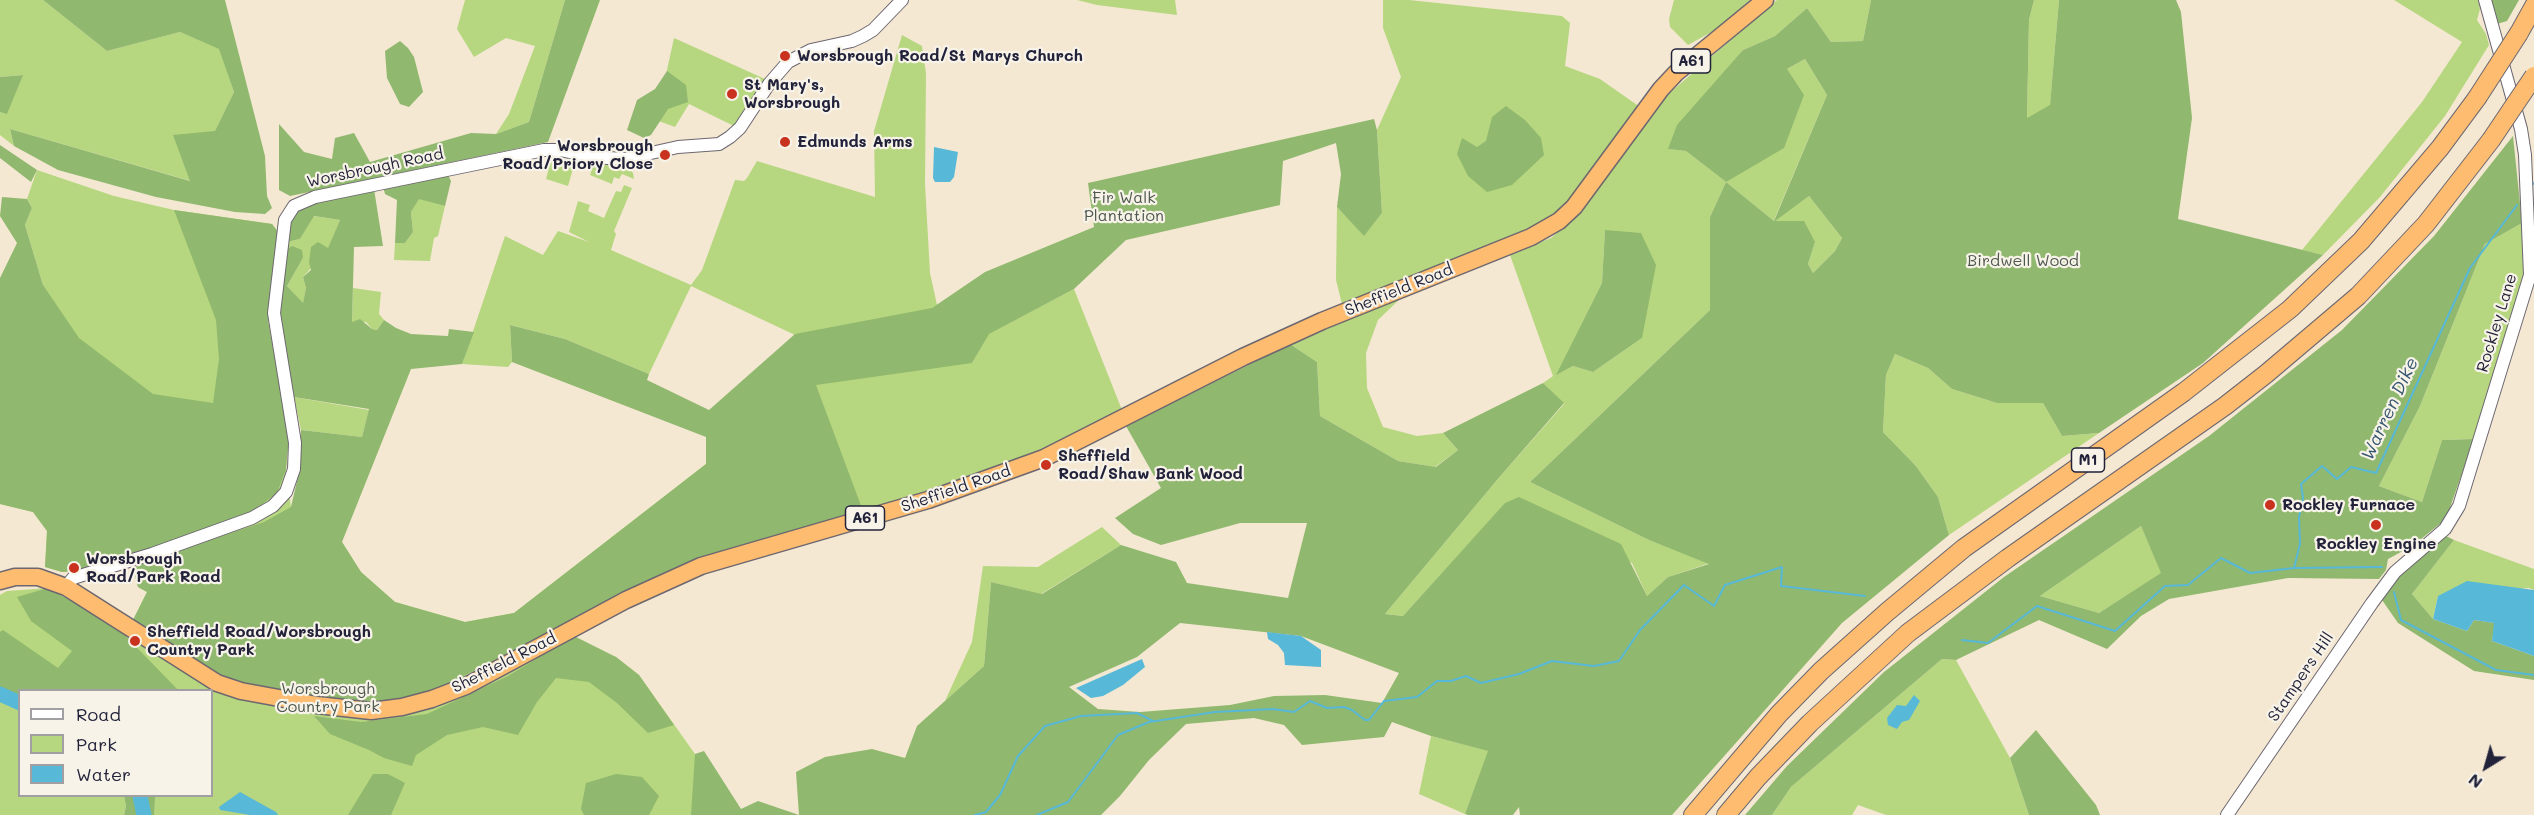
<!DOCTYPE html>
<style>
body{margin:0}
#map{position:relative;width:2534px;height:815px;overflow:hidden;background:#f4e8d3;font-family:Mali,sans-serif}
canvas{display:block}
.legend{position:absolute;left:18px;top:689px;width:195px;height:108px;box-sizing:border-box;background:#f7f3e8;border:2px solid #a29fa3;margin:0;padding:8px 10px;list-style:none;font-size:18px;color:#22223b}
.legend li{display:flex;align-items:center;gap:12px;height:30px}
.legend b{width:30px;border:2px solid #a29fa3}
.north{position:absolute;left:2456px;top:737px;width:60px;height:60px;-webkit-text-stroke:4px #f7f3e8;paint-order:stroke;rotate:217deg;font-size:16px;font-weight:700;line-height:24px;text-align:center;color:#22223b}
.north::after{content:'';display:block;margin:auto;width:21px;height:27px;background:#22223b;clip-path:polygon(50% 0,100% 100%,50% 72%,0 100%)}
</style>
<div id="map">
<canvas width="2534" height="815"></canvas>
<ul class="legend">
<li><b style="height:8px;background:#fff"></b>Road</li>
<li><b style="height:16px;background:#b6d77f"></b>Park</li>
<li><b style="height:16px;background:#58b8d7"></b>Water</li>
</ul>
<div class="north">N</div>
</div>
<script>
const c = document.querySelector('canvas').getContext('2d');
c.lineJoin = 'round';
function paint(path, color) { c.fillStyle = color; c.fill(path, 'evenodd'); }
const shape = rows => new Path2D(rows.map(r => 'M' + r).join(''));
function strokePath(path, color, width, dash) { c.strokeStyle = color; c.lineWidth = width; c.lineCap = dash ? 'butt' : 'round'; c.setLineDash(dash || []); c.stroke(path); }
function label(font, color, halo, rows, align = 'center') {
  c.font = font + ' Mali,sans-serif'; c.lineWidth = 4.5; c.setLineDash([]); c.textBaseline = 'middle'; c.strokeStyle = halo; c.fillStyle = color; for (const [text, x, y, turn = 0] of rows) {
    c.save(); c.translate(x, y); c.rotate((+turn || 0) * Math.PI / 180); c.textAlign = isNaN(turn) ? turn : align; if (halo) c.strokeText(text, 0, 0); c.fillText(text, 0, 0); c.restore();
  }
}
const green = shape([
 [0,0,43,0,107,51,180,32,220,49,234,92,191,181,10,129,14,146,0,135,0,112,7,113,22,75,0,77],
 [465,0,565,0,529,122,496,134,509,114,535,46,506,38,474,57,457,29],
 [1077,0,1175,0,1177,15,1097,5],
 [1383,0,1409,0,1562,16,1570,23,1565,66,1600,79,1640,107,1570,201,1549,220,1342,304,1336,280,1337,207,1364,235,1382,213,1377,130,1401,77,1383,28],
 [1674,0,1750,0,1715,30,1688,45,1670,27,1669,19],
 [1777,0,1871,0,1863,41,1831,42,1807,8,1775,36,1743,50,1669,149,1686,151,1726,182,1787,69,1805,59,1827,95,1774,220,1809,196,1842,238,1835,251,1813,273,1808,264,1815,242,1774,221,1726,182,1710,217,1710,310,1530,482,1649,540,1710,563,1668,577,1647,596,1632,563,1505,504,1403,616,1385,614,1497,480,1564,404,1543,383,1553,376,1510,255,1551,238,1570,222,1666,96],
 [1605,230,1642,338,1593,372,1573,366,1557,374,1602,283],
 [2034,0,2059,0,2050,106,2027,119,2029,20],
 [2394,0,2478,0,2480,9,2477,20,2486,34,2489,45,2445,116,2380,197,2323,255,2302,250,2422,102,2462,42],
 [902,35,922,46,926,73,925,184,930,273,937,305,932,308,972,363,988,334,1074,289,1122,410,1049,447,1010,463,951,484,688,564,549,632,616,657,639,675,695,754,720,815,144,815,140,796,212,796,212,690,20,690,0,694,0,595,7,591,48,588,117,627,133,620,147,592,138,587,132,565,62,572,45,567,47,531,33,512,0,504,0,305,43,285,25,225,32,208,27,199,37,170,114,196,174,210,272,224,278,232,268,321,289,436,286,469,291,507,342,542,361,572,395,602,465,622,514,613,706,464,709,411,795,335,691,286,649,374,565,339,510,325,512,362,508,367,462,364,505,236,543,255,558,231,589,242,569,232,578,201,590,205,588,211,604,218,616,191,621,192,624,185,632,188,614,231,616,234,611,250,691,285,702,270,735,180,744,181,747,178,757,161,875,197,874,131],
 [674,38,765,79,736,127,689,104,675,127,656,120],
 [555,157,575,162,568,186,546,179,551,160],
 [593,165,626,165,633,173,634,179,622,174,619,179,614,177,612,184,590,175],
 [419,198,445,206,438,236,434,238,430,261,394,260,395,243,405,243,413,232,411,212],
 [313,216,340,220,328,249,303,277,306,288,303,304,287,286,303,258,286,250,287,242,300,239],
 [2522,223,2524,273,2474,439,2442,440,2422,502,2379,486,2420,406,2485,244],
 [353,288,381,292,379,314,384,320,377,330,372,329,366,322,352,323],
 [1402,297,1378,320,1366,353,1367,388,1383,427,1417,436,1443,433,1458,450,1435,467,1398,461,1320,416,1317,362,1290,344],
 [1895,354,1928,368,1952,389,1997,403,2043,403,2062,436,2099,433,1949,535,1938,497,1916,466,1883,432,1886,375],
 [294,397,369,410,362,437,301,430],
 [2141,526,2162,573,2099,613,2040,596],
 [1102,527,1121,545,1041,594,991,582,984,666,945,701,972,642,983,566,1038,567],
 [2454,540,2534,569,2534,590,2529,588,2438,596,2433,619,2412,594],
 [1942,659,1956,660,2010,758,2029,815,1886,815,1858,805,1852,815,1772,815,1791,787],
 [0,702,19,707,20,796,124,796,126,806,124,815,0,815],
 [1431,736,1489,751,1465,814,1419,794]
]);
const forest = shape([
 [43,0,225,0,265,156,267,196,272,208,265,214,235,212,156,197,58,170,14,146,10,129,190,181,173,135,215,131,234,92,219,49,180,32,107,51],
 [565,0,600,0,548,142,290,196,279,190,279,124,304,152,332,159,335,138,354,133,370,162,471,133,496,134,529,122],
 [1871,0,2034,0,2029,20,2027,118,2050,105,2059,0,2176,0,2181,12,2192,118,2178,219,2323,255,2203,363,2099,433,2062,436,2043,403,1997,403,1952,389,1928,368,1895,354,1886,375,1883,432,1916,466,1938,497,1949,535,1842,623,1672,815,1520,815,1519,807,1513,815,1468,815,1465,814,1488,751,1431,736,1392,722,1384,737,1302,745,1284,725,1254,718,1186,724,1149,760,1120,796,1101,815,691,815,695,754,704,751,741,809,758,801,799,815,796,772,825,757,872,749,905,758,917,726,984,666,991,582,1042,594,1121,545,1176,562,1187,583,1288,598,1307,523,1240,523,1161,545,1133,534,1115,518,1161,488,1126,426,1290,344,1317,362,1320,416,1398,461,1436,467,1458,450,1443,433,1543,383,1564,403,1497,480,1385,614,1403,616,1505,503,1519,497,1621,544,1647,596,1668,577,1709,564,1649,540,1530,482,1710,310,1710,217,1726,182,1686,151,1668,149,1677,125,1743,50,1775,36,1807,8,1831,42,1863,41],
 [1805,59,1827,95,1774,221,1726,182,1784,148,1804,95,1787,69],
 [1809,196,1842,238,1835,251,1813,273,1808,264,1815,242,1804,221,1775,221],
 [1180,623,1301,636,1399,673,1382,703,1325,695,1274,696,1230,705,1140,712,1098,709,1069,687,1137,657],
 [2491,0,2519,0,2507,21,2497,24],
 [400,41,408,48,414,57,423,92,409,107,400,104,387,78,385,51],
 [667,71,686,85,688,102,668,109,651,135,644,138,627,130,637,100,655,89],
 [23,75,7,114,0,112,0,77],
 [1506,106,1525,120,1541,138,1544,155,1512,185,1487,192,1468,176,1457,154,1462,138,1477,147,1486,141,1492,117],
 [1374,119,1377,130,1382,213,1364,236,1337,207,1341,174,1336,143,1283,161,1280,205,1126,240,1074,289,989,334,972,363,816,385,863,511,688,564,437,689,407,698,379,702,330,699,282,691,223,677,133,620,147,592,138,587,132,565,264,522,291,507,300,468,301,430,362,437,369,409,294,397,279,313,286,250,292,246,302,250,303,258,287,286,303,303,306,288,303,277,311,270,309,262,311,247,318,242,328,248,340,220,314,216,300,239,287,242,289,223,301,205,374,189,383,246,354,247,352,322,360,319,372,329,377,330,384,320,396,328,411,334,448,336,449,329,474,332,462,364,411,369,342,542,361,572,395,602,465,622,514,613,706,464,706,437,512,362,510,325,565,339,649,374,647,380,709,410,795,334,932,308,985,272,1094,227,1088,183],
 [2513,136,2522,223,2485,244,2420,406,2379,486,2422,502,2442,440,2474,439,2446,519,2406,551,2401,552,2388,559,2386,570,2379,579,2288,578,2169,599,2141,616,2107,649,2039,620,1956,660,1942,659,1791,787,1772,815,1745,815,1787,766,1884,672,2004,577,2209,436,2342,330,2434,236],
 [2141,526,2161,573,2099,613,2040,596],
 [0,145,37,170,31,182,0,158],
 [448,175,451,181,445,206,419,199,411,212,413,232,405,243,395,243,397,200,385,194,383,186],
 [2,197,27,199,32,208,25,225,43,285,79,338,153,394,213,403,219,359,216,320,174,210,272,224,278,232,268,321,289,436,286,469,277,493,254,510,204,531,80,571,62,572,45,567,47,531,33,512,0,504,0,278,17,243,0,216],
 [1605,230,1641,233,1656,265,1642,338,1593,372,1573,366,1556,375,1602,283],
 [2446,536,2454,540,2412,594,2433,619,2467,631,2474,620,2495,623,2492,641,2534,656,2534,680,2474,671,2398,623,2382,600,2401,575],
 [48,588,117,627,178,690,20,690,19,707,0,702,0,632,3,630,58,668,72,651,31,621,17,597],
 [574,636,616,657,639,675,674,725,648,733,617,703,589,682,556,678,537,702,518,735,483,727,447,735,416,755,412,766,384,758,369,750,330,734,314,716,361,722,427,714,508,676],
 [2036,730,2096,805,2100,815,2029,815,2010,758],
 [373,774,388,774,405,783,391,815,348,815],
 [616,774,642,777,659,796,649,815,584,815,581,809,586,783],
 [124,796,155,796,154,815,124,815,126,806]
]);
const water = shape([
 [934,147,958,152,954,177,950,182,935,182,933,178],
 [2467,581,2534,590,2534,656,2492,641,2494,623,2474,620,2467,631,2433,619,2438,596],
 [1267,632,1301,636,1321,650,1321,667,1285,665,1284,653,1278,645,1268,639],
 [1142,659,1145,667,1123,685,1103,696,1091,698,1076,688],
 [1914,695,1920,701,1909,720,1902,722,1897,729,1888,725,1887,718,1897,705,1906,706],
 [240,792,276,812,278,815,250,815,220,810,219,807]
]);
const stream = shape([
 [2533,184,2534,183],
 [2294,568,2300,544,2299,517,2303,498,2301,484,2322,466,2337,479,2351,467,2376,473,2470,268,2517,205],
 [2394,592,2401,620,2496,670,2534,675],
 [1962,640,1988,643,2037,606,2115,631,2165,586,2188,585,2221,558,2250,573,2294,568,2382,567],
 [975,815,986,812,1000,795,1018,756,1045,726,1081,716,1137,713,1153,721],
 [1037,815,1068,802,1118,735,1149,722,1215,712,1273,709,1294,712,1310,701,1327,708,1344,707,1352,710,1365,720,1369,720,1384,701,1417,697,1437,681,1451,681,1466,676,1481,683,1519,674,1552,661,1594,666,1619,661,1640,630,1684,585,1714,606,1725,585,1782,567,1781,586,1865,596]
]);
const river = shape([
 [0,694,20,703],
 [140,796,144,815]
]);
const tertiary = shape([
 [66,587,73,578,152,554,252,518,273,506,286,492,294,469,295,443,274,313,285,220,294,206,315,197,544,150,560,150,592,157,624,159,678,147,719,144,730,137,740,128,769,84,788,62,811,50,852,41,863,36,873,30,902,0],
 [2227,815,2372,603,2395,572,2445,529,2459,506,2530,275,2525,155,2521,129,2485,0]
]);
const trunk = shape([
 [0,581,15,577,38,577,66,587,217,683,241,691,317,705,371,711,402,707,432,699,466,686,626,600,701,566,928,500,1044,458,1243,357,1322,321,1531,237,1559,221,1574,207,1661,89,1676,73,1765,0]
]);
const motorway = shape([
 [2519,33,2534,6],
 [1693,815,1779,714,1821,671,1887,612,1964,548,2184,392,2290,309,2361,241,2440,148,2477,98],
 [1726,815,1758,777,1810,723,1908,633,2008,558,2225,406,2266,374,2358,296,2426,224,2491,140]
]);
const motorwayBridge = shape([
 [2477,98,2519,33],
 [2491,140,2534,76]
]);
const markers = [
 [785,56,6,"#c8321e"],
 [732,94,6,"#c8321e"],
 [785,142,6,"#c8321e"],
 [665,155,6,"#c8321e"],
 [1046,465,6,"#c8321e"],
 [2270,505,6,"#c8321e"],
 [2376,525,6,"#c8321e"],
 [74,568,6,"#c8321e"],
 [135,641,6,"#c8321e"]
];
const shields = [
 [1691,61,39],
 [2088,460,33],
 [865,518,39]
];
const shieldNames = [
 ["A61",1691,61],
 ["M1",2088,460],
 ["A61",865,518]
];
const poiNames = [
 ["Worsbrough Road/St Marys Church",797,56],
 ["St Mary's,",744,85],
 ["Worsbrough",744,103],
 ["Edmunds Arms",797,142],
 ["Worsbrough",653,146,"right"],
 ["Road/Priory Close",653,164,"right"],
 ["Sheffield",1058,456],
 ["Road/Shaw Bank Wood",1058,474],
 ["Rockley Furnace",2282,505],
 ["Rockley Engine",2376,544,"center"],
 ["Worsbrough",86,559],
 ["Road/Park Road",86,577],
 ["Sheffield Road/Worsbrough",147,632],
 ["Country Park",147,650]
];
const streetNames = [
 ["Worsbrough Road",375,168,-12],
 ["Sheffield Road",1399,290,-22],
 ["Rockley Lane",2497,323,-73],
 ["Sheffield Road",956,489,-19],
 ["Sheffield Road",504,663,-27],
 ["Stampers Hill",2301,677,-56]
];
const parkNames = [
 ["Fir Walk",1124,198],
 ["Plantation",1124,216],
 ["Birdwell Wood",2023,261],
 ["Worsbrough",328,689],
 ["Country Park",328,707]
];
const waterNames = [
 ["Warren Dike",2390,409,-65]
];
paint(green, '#b6d77f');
paint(forest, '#90b86e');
paint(water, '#58b8d7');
strokePath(stream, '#58b8d7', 2);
strokePath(river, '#58b8d7', 15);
strokePath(tertiary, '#6c6770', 14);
strokePath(trunk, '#6c6770', 19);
strokePath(motorway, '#6c6770', 20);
strokePath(tertiary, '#fff', 12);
strokePath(trunk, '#fdbc70', 16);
strokePath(motorway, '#fdbc70', 18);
strokePath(motorwayBridge, '#6c6770', 20, []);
strokePath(motorwayBridge, '#fdbc70', 18);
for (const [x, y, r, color] of markers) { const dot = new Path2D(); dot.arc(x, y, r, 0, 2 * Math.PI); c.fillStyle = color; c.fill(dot); strokePath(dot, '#f7f3e8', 2); }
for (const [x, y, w] of shields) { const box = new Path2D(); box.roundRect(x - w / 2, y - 12, w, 24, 4.5); c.fillStyle = '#f7f3e8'; c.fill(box); strokePath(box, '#22223b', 1.5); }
label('bold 15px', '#22223b', null, shieldNames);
label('bold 16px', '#22223b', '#f7f3e8', poiNames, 'left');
label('16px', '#22223b', '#f7f3e8', streetNames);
label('16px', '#4e584f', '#f7f3e8', parkNames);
label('italic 18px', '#355672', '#f7f3e8', waterNames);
</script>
